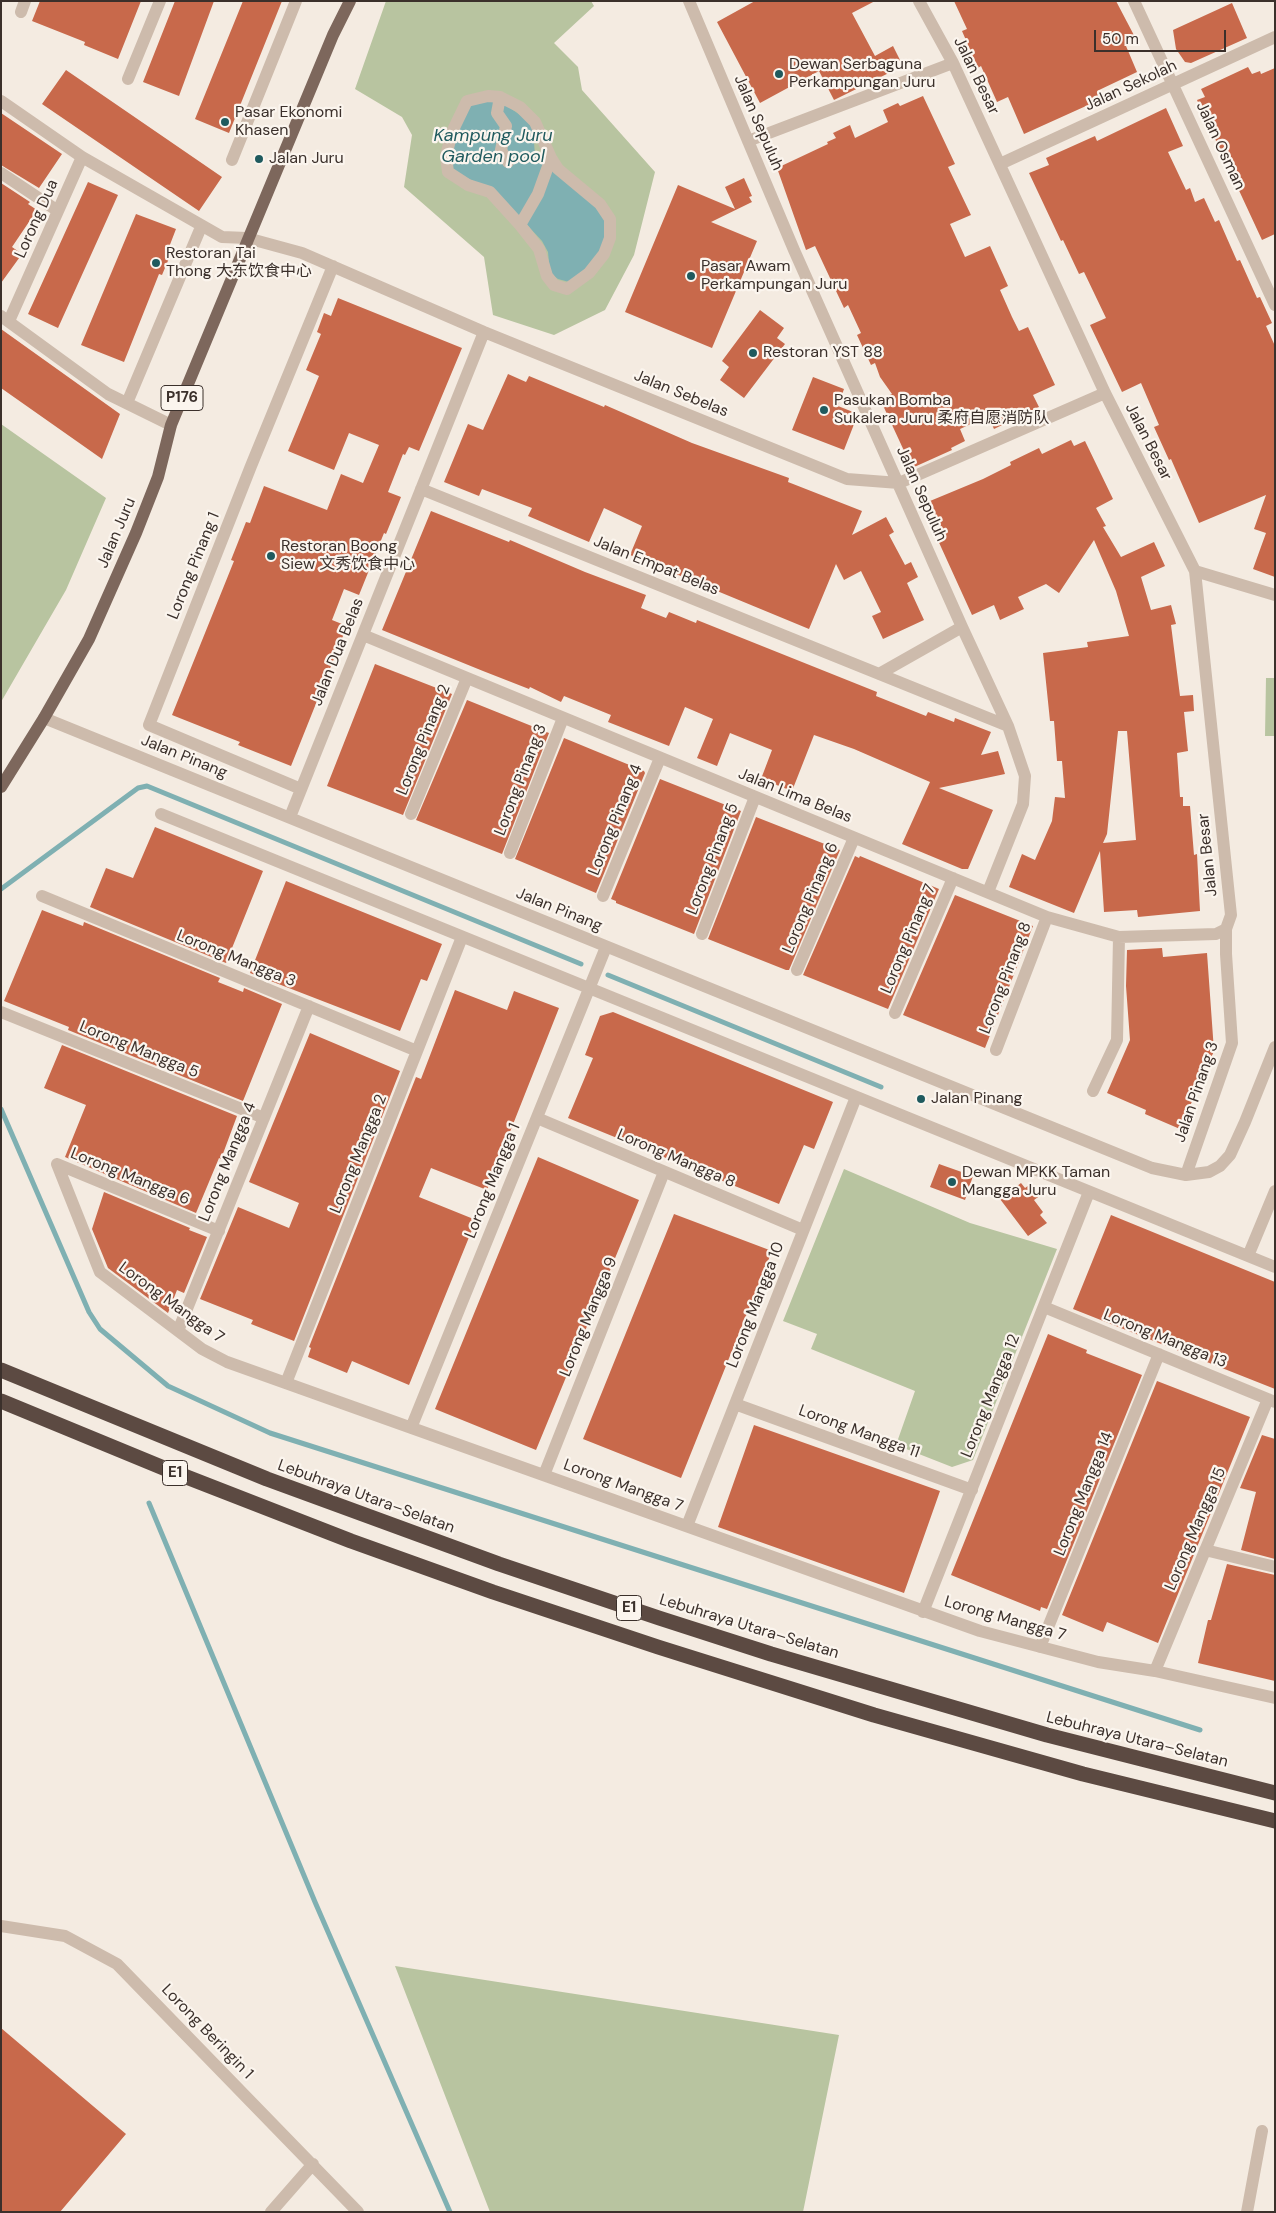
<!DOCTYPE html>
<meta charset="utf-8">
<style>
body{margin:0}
#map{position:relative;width:1276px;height:2213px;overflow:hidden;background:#f4ebe1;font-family:"DM Sans",sans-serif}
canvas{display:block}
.frame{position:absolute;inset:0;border:2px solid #3b302b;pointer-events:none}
.scale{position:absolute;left:1094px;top:30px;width:132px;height:22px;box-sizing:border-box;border:2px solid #3b302b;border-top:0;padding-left:6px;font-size:15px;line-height:18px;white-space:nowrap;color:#3b302b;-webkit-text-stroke:4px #fbf5ee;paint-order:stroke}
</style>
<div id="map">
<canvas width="1276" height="2213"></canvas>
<div class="frame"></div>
<div class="scale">50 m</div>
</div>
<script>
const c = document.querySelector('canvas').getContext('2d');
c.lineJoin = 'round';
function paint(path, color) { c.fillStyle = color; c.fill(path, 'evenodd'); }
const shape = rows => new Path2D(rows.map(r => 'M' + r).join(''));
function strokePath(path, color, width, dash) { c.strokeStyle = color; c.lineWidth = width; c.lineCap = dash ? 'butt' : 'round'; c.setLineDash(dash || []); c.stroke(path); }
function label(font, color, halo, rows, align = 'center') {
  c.font = font + ' "DM Sans","Noto Sans SC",sans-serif'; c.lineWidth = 4.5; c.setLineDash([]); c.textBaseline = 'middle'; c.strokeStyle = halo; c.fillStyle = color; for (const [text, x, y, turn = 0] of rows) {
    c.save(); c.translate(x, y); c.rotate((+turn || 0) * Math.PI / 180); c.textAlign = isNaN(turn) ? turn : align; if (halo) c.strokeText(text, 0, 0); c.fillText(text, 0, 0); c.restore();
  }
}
const green = shape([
 [386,1,591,1,594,6,554,43,578,67,582,90,655,172,634,255,605,310,554,335,493,315,484,257,404,187,412,135,402,117,355,89],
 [1,424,106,498,66,590,1,702],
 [1266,678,1275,678,1275,736,1265,736],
 [844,1169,970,1223,1057,1249,973,1460,952,1467,896,1445,915,1391,811,1349,817,1334,783,1321],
 [395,1966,839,2035,803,2212,490,2212]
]);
const water = shape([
 [497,99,523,117,533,128,535,156,598,206,608,222,601,256,569,282,558,279,550,273,548,252,542,241,492,187,484,186,452,171,451,152,468,104]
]);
const stream = shape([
 [1,889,138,788,147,786,581,964],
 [608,975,881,1087],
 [1,1109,89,1312,100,1329,168,1386,270,1433,1200,1730],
 [149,1503,315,1902,450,2212]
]);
const building = shape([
 [40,1,141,1,118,59,84,45,85,42,32,21],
 [175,1,214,1,179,96,143,82],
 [243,1,282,1,229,133,195,119],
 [755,1,875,1,852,13,875,56,893,46,903,66,834,100,819,71,760,103,717,22],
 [954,1,1116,1,1137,41,1126,46,1137,72,1097,91,1102,102,1088,109,1086,106,1024,134,1008,97,997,102,981,66,978,68,962,31,967,29],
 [1232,3,1247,38,1191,63,1185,62,1176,49,1173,30],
 [1248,67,1252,74,1260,71,1261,74,1275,68,1275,234,1262,240,1197,100,1205,97,1201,89],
 [66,70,222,177,199,211,42,104],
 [923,96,955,164,948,167,971,215,950,224,965,257,990,246,1008,286,1000,290,1012,317,1019,331,1028,327,1055,385,1033,395,1039,407,994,429,988,416,960,429,965,441,951,448,952,450,912,468,880,399,892,394,880,377,875,363,871,365,857,335,861,333,848,305,844,308,815,246,806,250,777,168,828,144,827,142,836,138,833,133,850,125,855,138,888,122,883,110,898,103,900,106],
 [1166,108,1183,146,1168,152,1186,190,1190,188,1195,202,1204,198,1215,222,1219,220,1237,261,1240,260,1257,298,1260,297,1272,323,1266,326,1275,346,1275,577,1253,569,1266,533,1254,529,1266,495,1199,523,1171,459,1169,460,1154,427,1159,425,1141,383,1122,392,1090,325,1106,318,1084,272,1079,274,1063,240,1061,241,1029,173,1049,165,1046,158,1095,136,1097,141],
 [1,113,62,154,39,188,1,165],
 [744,178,752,196,749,197,752,202,711,222,757,241,712,348,625,312,678,185,735,209,725,187],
 [88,182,118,195,58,328,28,314],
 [1,183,30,202,28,204,37,210,12,247,22,254,1,283],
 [136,214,176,229,166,255,170,256,162,275,159,274,124,362,81,345],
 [338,298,462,348,419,451,409,447,405,455,403,454,388,492,401,497,386,534,384,533,359,595,344,589,332,620,347,626,291,766,238,745,240,742,172,715,234,561,231,560,246,522,250,523,264,486,327,510,341,474,363,483,379,445,349,433,334,470,288,451,319,376,306,370,321,334,317,332,324,313,331,316],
 [760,310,784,328,777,338,785,344,744,398,720,380,729,367,722,361],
 [1,329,120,414,102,459,1,388],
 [508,374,526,382,529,376,604,407,605,405,692,443,789,478,788,482,862,511,852,535,886,517,894,532,889,535,905,565,911,562,918,577,907,583,924,620,883,639,872,616,881,612,861,571,844,580,836,564,809,629,630,555,642,526,604,508,589,542,528,516,532,508,482,489,479,496,444,482,468,424,483,430],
 [813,377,844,389,838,406,858,414,844,450,792,430],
 [1071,440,1074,446,1085,441,1113,499,1096,508,1106,526,1103,527,1121,557,1154,542,1165,566,1141,577,1151,610,1171,605,1176,624,1171,625,1180,696,1193,695,1194,711,1184,712,1188,751,1177,753,1180,797,1183,797,1183,806,1190,806,1194,855,1197,854,1200,911,1138,917,1137,910,1104,912,1100,851,1074,913,1009,887,1022,854,1035,860,1052,821,1055,797,1065,798,1062,761,1057,761,1054,721,1050,721,1043,653,1088,647,1087,642,1129,636,1116,591,1094,540,1059,593,1046,584,1018,597,1024,609,1000,620,994,605,972,615,926,514,934,510,930,501,983,479,1011,465,1010,462,1039,448,1042,454],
 [1118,731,1127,731,1136,840,1103,843,1107,834],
 [431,511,509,542,510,540,585,572,646,595,641,608,666,618,669,612,696,623,697,620,877,692,876,696,926,716,928,712,954,722,955,718,991,732,981,755,998,751,1005,774,939,788,993,810,968,869,962,869,902,844,930,782,854,749,814,735,792,791,761,779,772,750,730,733,717,766,697,758,713,719,685,707,669,746,608,722,611,715,564,696,561,702,530,687,529,689,483,671,382,630],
 [375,664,452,694,403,815,327,786],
 [467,700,549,733,502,854,416,820],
 [564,738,644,771,645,773,596,893,515,859],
 [660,779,741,811,694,934,616,903,616,901,611,899],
 [756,817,840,850,789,970,786,970,708,939],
 [155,827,263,871,226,963,90,907,106,868,133,878],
 [855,856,859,858,860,856,939,889,888,1009,803,975],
 [286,881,442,944,427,981,421,979,400,1031,250,973],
 [955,895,1033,926,985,1048,903,1015],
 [42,910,83,926,84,922,220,978,218,982,243,992,244,988,282,1004,243,1101,68,1030,69,1027,4,1001],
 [1162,948,1163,957,1207,953,1214,1051,1180,1129,1145,1114,1146,1110,1107,1093,1130,1040,1126,986,1127,950],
 [455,990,507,1010,514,991,559,1008,487,1190,431,1168,419,1197,476,1220,409,1385,352,1361,347,1373,308,1357,311,1348,309,1347,416,1077,421,1079],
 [613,1012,833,1102,814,1149,804,1145,779,1204,568,1118,593,1058,585,1055,600,1016],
 [310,1033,400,1071,294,1341,251,1324,253,1320,200,1299,238,1207,289,1228,299,1203,249,1182],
 [62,1045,237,1116,221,1159,219,1158,196,1213,65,1157,86,1105,44,1088],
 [538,1157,639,1200,536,1450,435,1409],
 [939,1164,973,1176,965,1200,930,1187],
 [1021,1183,1025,1188,1032,1183,1041,1195,1034,1200,1043,1212,1040,1215,1047,1223,1028,1236,1000,1199],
 [104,1192,190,1228,189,1230,207,1237,184,1293,177,1290,168,1313,108,1268,92,1229],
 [674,1214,772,1251,681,1478,583,1439],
 [1111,1215,1275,1282,1275,1389,1073,1309],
 [1048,1334,1087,1350,1086,1353,1142,1375,1047,1609,1041,1607,1040,1611,951,1575],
 [1157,1381,1250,1417,1158,1643,1107,1622,1103,1632,1062,1615],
 [754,1425,940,1491,904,1593,718,1527],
 [1262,1435,1275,1439,1275,1559,1241,1550,1256,1492,1240,1488],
 [1227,1564,1275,1575,1275,1681,1198,1663,1208,1620,1211,1620],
 [1,2028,126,2134,60,2212,1,2212]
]);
const minor = shape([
 [689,1,794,250,962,627,1008,726,1025,776,1023,804,988,892],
 [919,1,953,63,1105,393,1195,571,1231,915,1226,929,1226,954,1232,1043,1186,1175],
 [1134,1,1275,305],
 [21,12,25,1],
 [128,79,160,1],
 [500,97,497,113,506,126,501,150,508,162],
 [1,101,82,157,222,237,247,238,302,253,484,332,847,479,899,483,1105,393],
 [748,141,953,63],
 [232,160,296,1],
 [1000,164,1275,37],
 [1,173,58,211],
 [520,225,538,194,551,158,535,122,520,107,500,97,488,96,467,101,452,132,446,156,448,172,468,185,490,192,520,225,539,249,547,276,554,285,567,289,589,273,604,254,610,238,610,219,600,204,558,169,551,158],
 [1,316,108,394,171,425],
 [9,321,82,157],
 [127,403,201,227],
 [421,489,1008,726],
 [1195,571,1275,595],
 [363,635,1047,917,1119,937,1216,934,1226,929],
 [879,674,962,627],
 [44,718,1152,1168,1186,1175,1209,1172,1220,1166,1230,1155,1245,1122,1275,1047],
 [301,789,149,725,251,466,333,266],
 [161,814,1275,1267],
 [411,814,467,678],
 [290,817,484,332],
 [510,853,563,718],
 [42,896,417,1051],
 [603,896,660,758],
 [702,934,755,797],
 [797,970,854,838],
 [1,1012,264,1118],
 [895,1013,953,878],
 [996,1050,1047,917],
 [1093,1091,1117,1040,1119,937],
 [537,1118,803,1230],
 [57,1164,100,1272,202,1349,227,1362,980,1631,1098,1662,1155,1671,1275,1698],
 [57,1164,219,1231],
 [1248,1256,1275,1191],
 [1044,1307,1275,1402],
 [178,1331,309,1006],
 [286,1383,462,937],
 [735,1404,972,1490],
 [411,1428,606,947],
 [544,1475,664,1172],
 [687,1526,856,1097],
 [1205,1550,1275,1567],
 [923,1612,1089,1192],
 [1040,1647,1159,1354],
 [1155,1671,1268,1399],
 [1,1926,65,1936,117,1964,358,2212],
 [271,2212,313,2164],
 [1247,2212,1262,2131]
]);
const major = shape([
 [1,787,44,718,89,639,136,533,158,477,171,425,333,35,350,1]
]);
const highway = shape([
 [1,1370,267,1479,499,1564,659,1618,771,1654,1047,1735,1275,1793],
 [1,1401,166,1469,351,1541,493,1592,658,1647,874,1715,1083,1774,1275,1821]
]);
const markers = [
 [779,74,5,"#1f5a5e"],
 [225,122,5,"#1f5a5e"],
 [259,159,5,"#1f5a5e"],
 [156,263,5,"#1f5a5e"],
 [691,276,5,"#1f5a5e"],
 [753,353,5,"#1f5a5e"],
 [824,410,5,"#1f5a5e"],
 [271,556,5,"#1f5a5e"],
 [921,1099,5,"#1f5a5e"],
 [952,1182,5,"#1f5a5e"]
];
const shields = [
 [182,398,42],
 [175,1473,25],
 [629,1608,25]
];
const shieldNames = [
 ["P176",182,398],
 ["E1",175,1473],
 ["E1",629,1608]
];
const poiNames = [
 ["Dewan Serbaguna",789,65],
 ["Perkampungan Juru",789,83],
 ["Pasar Ekonomi",235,113],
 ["Khasen",235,131],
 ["Jalan Juru",269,159],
 ["Restoran Tai",166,254],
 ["Thong 大东饮食中心",166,272],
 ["Pasar Awam",701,267],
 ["Perkampungan Juru",701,285],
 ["Restoran YST 88",763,353],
 ["Pasukan Bomba",834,401],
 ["Sukalera Juru 柔府自愿消防队",834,419],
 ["Restoran Boong",281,547],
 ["Siew 文秀饮食中心",281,565],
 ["Jalan Pinang",931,1099],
 ["Dewan MPKK Taman",962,1173],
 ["Mangga Juru",962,1191]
];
const streetNames = [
 ["Jalan Besar",976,76,64],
 ["Jalan Sekolah",1131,86,-25],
 ["Jalan Sepuluh",758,123,67],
 ["Jalan Osman",1220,146,65],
 ["Lorong Dua",37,219,-66],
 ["Jalan Sebelas",681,394,22],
 ["Jalan Besar",1148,442,63],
 ["Jalan Sepuluh",921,494,66],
 ["Jalan Juru",117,533,-67],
 ["Lorong Pinang 1",194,566,-68],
 ["Jalan Empat Belas",656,566,22],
 ["Jalan Dua Belas",338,652,-68],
 ["Lorong Pinang 2",424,740,-68],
 ["Jalan Pinang",184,757,22],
 ["Lorong Pinang 3",521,780,-69],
 ["Jalan Lima Belas",795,796,22],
 ["Lorong Pinang 4",616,820,-68],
 ["Jalan Besar",1208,855,-96],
 ["Lorong Pinang 5",713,859,-69],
 ["Lorong Pinang 6",811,898,-67],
 ["Jalan Pinang",559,910,22],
 ["Lorong Pinang 7",909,939,-67],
 ["Lorong Mangga 3",236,959,22],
 ["Lorong Pinang 8",1006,978,-69],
 ["Lorong Mangga 5",139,1050,22],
 ["Jalan Pinang 3",1197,1092,-71],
 ["Lorong Mangga 2",359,1154,-68],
 ["Lorong Mangga 8",676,1159,23],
 ["Lorong Mangga 4",228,1162,-68],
 ["Lorong Mangga 6",130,1177,22],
 ["Lorong Mangga 1",493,1181,-68],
 ["Lorong Mangga 7",171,1303,36],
 ["Lorong Mangga 10",756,1305,-69],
 ["Lorong Mangga 9",589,1317,-68],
 ["Lorong Mangga 13",1165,1339,22],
 ["Lorong Mangga 12",991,1396,-68],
 ["Lorong Mangga 11",859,1432,20],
 ["Lorong Mangga 7",623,1486,20],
 ["Lorong Mangga 14",1084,1494,-68],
 ["Lebuhraya Utara–Selatan",366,1497,20],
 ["Lorong Mangga 15",1196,1529,-67],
 ["Lorong Mangga 7",1005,1619,16],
 ["Lebuhraya Utara–Selatan",749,1627,17],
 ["Lebuhraya Utara–Selatan",1137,1740,14],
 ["Lorong Beringin 1",207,2032,46]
];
const waterNames = [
 ["Kampung Juru",493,136],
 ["Garden pool",493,157]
];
paint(green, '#b8c4a0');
paint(water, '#7fb0b2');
strokePath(stream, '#7fb0b2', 5);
paint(building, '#c8694b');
strokePath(minor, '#cdbbac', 12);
strokePath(major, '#7d675c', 12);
strokePath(highway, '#5c4a42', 15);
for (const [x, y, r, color] of markers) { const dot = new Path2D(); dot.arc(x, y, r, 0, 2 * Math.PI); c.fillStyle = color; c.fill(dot); strokePath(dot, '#fbf5ee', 2); }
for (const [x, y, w] of shields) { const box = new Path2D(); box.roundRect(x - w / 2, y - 12.5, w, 25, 4); c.fillStyle = '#fbf5ee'; c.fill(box); strokePath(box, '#3b302b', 1); }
label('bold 15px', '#3b302b', null, shieldNames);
label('16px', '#3b302b', '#fbf5ee', poiNames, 'left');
label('16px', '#3b302b', '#fbf5ee', streetNames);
label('italic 18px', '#1f5a5e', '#fbf5ee', waterNames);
</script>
